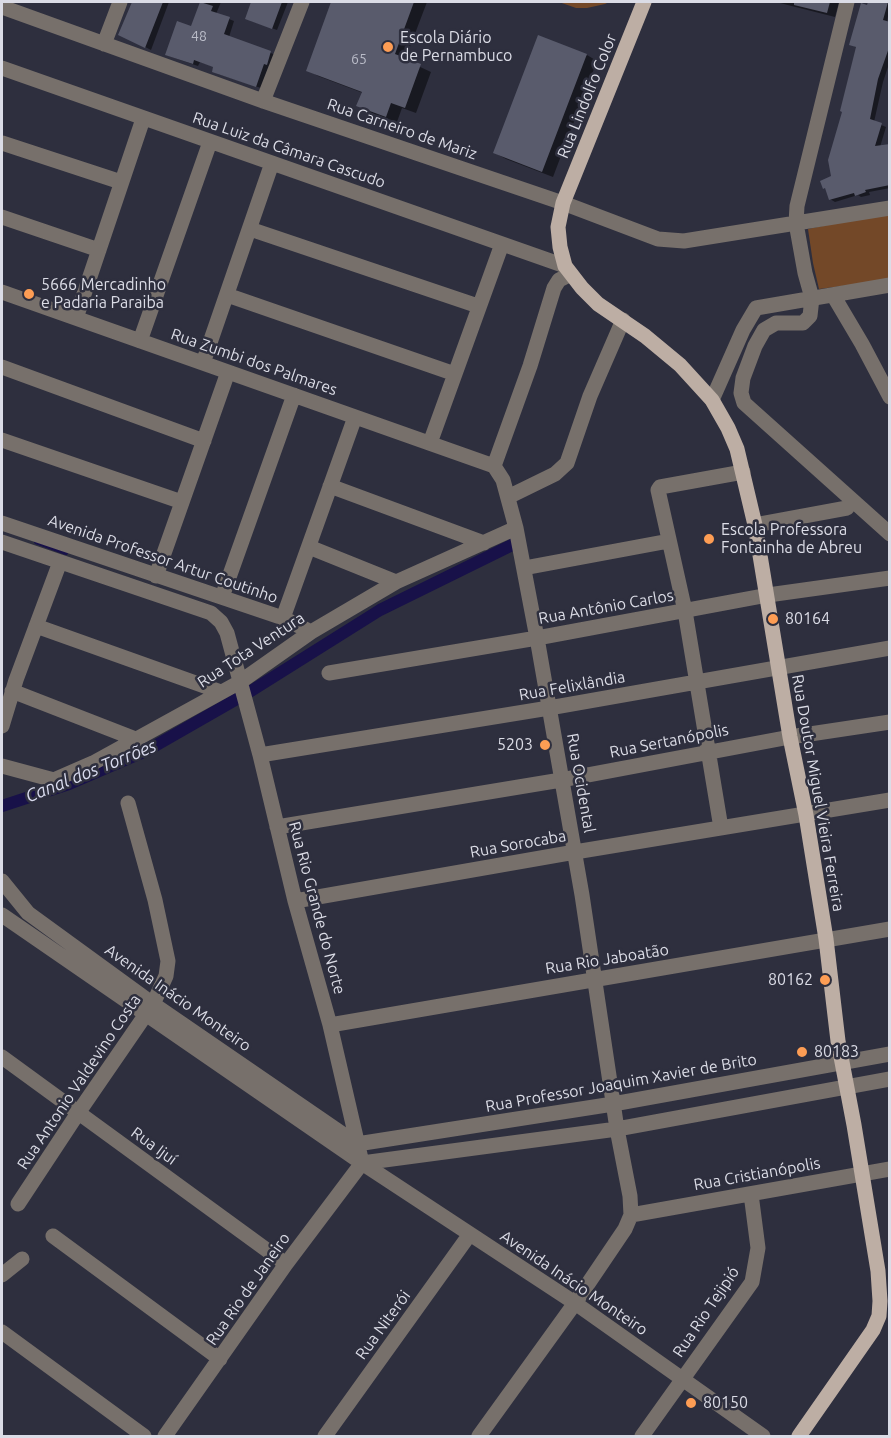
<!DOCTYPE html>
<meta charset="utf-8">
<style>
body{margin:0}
#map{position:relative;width:891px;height:1438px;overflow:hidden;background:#2e2f3e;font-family:Ubuntu,sans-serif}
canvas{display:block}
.frame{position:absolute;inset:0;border:3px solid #dbdce6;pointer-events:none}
</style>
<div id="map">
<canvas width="891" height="1438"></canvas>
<div class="frame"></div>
</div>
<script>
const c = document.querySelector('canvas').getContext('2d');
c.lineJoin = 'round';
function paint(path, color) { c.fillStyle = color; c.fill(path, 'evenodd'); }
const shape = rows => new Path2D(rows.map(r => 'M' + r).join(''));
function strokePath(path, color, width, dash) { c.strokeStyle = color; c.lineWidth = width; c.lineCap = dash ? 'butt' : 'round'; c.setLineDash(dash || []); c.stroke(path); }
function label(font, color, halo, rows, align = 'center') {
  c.font = font + ' Ubuntu,sans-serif'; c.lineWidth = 5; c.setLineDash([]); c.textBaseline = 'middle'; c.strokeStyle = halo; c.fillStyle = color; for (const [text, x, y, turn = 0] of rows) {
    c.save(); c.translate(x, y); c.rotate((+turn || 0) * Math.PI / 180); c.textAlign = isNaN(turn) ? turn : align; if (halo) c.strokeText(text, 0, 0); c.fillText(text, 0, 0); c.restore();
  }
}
const green = shape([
 [559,2,609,2,605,4,587,8,576,8],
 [889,212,889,280,819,289,813,263,808,229]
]);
const shadow = shape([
 [133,2,169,2,151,50,120,34],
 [202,2,221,2,216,14,234,21,229,37,276,55,272,66,269,65,261,88,218,74,213,71,215,67,200,62,198,66,166,55,192,28],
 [249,2,288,2,277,30,251,21,252,3],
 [333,2,427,2,405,60,431,72,416,113,402,108,397,122,369,112,358,106,363,93,318,76,308,70],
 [776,2,839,2,835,17],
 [870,2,890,2,887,23,890,23,890,61,883,82,874,122,886,127,880,147,890,145,890,188,869,192,870,195,861,197,858,195,835,202,830,199,827,190,821,182,833,177,844,112,857,48,851,44],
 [587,55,597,61,553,177,506,159,495,153]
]);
const stream = shape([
 [36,542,66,553]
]);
const canal = shape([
 [251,691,380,610,514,544],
 [2,806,69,784,146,751,242,696]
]);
const building = shape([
 [132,2,163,2,145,48,118,35],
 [200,2,213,6,211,11,230,17,224,34,271,51,267,65,264,64,256,87,212,72,213,67,194,60,193,64,165,55,177,21,191,26],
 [251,2,282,2,272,29,245,19],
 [331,2,414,2,395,54,421,64,405,108,391,103,386,117,356,106,362,92,306,71],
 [794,2,830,2,827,13,794,5],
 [868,2,888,2,883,20,890,22,890,45,878,79,870,119,882,123,875,146,890,144,890,185,865,190,866,192,855,196,854,193,829,200,825,188,823,189,820,181,831,176,828,160,842,112,840,111,856,47,849,45,861,3,867,5],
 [538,35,587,54,542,172,493,153]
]);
const minor = shape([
 [847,2,797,206,796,223,805,273,812,298,810,316,803,323,776,323,764,330,755,346,743,378,741,393,744,403,890,534],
 [2,7,263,101,563,203,658,239,684,241,890,208],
 [104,44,120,2],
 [2,68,565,266],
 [263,101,302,2],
 [2,143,121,182],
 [2,217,99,250],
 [250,229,478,306],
 [2,292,494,466],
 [227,295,455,374],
 [833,295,862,344,890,397],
 [76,318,143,119],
 [140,341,210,142],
 [203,363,272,163],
 [2,367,204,441],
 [712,400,743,330,756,308,890,285],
 [2,440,182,502],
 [430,443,502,244],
 [330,486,484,543],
 [508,497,555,474,567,463,590,396,623,320],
 [2,523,283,618,311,632],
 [755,525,847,508],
 [2,542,211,613,221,622,227,633,260,755,295,901,330,1025,362,1163],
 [309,547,396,582],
 [524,568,669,541],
 [156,576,228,372],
 [222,597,294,395],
 [283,618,355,417],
 [36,626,221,692],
 [329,673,537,638,768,595,890,578],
 [12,691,138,740],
 [2,726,16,680,60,562],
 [260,755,549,708,890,648],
 [2,766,54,780,93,763,240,682,311,632,396,582,516,528],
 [277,827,561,780,790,737,890,722],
 [721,828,685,611,658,490,660,487,743,472],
 [2,881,28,913,153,1004,357,1144],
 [295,901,575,852,890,800],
 [2,915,362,1163,575,1303,763,1436],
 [330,1025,890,929],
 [2,1057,286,1264],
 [357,1144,613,1104,890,1054],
 [362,1163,617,1129,890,1079],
 [18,1204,78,1113,153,1004,166,976,168,961,155,900,128,803],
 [631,1215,890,1169],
 [53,1236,220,1359],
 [2,1275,22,1259],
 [2,1332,144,1436],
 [165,1436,286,1264,362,1163],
 [325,1436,470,1234],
 [479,1436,575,1303,625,1229,631,1215,630,1196,617,1129,582,895,537,638,516,528,503,480,494,466,530,366,554,288,559,280,571,274],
 [642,1436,752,1282,758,1248,751,1194]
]);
const major = shape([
 [644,2,563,203,558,227,560,247,565,266,582,288,598,304,645,336,680,365,712,400,728,428,737,449,755,525,790,737,806,815,826,939,838,1041,854,1125,878,1271,880,1301,879,1316,873,1330,799,1436]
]);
const markers = [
 [388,47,6,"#fd9d54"],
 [29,294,6,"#fd9d54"],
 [709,539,6,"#fd9d54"],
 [773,619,6,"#fd9d54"],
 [545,745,6,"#fd9d54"],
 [825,980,6,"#fd9d54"],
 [802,1052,6,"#fd9d54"],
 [691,1403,6,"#fd9d54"]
];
const numberNames = [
 ["48",199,36],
 ["65",359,59]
];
const poiNames = [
 ["Escola Diário",400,38],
 ["de Pernambuco",400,56],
 ["5666 Mercadinho",41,285],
 ["e Padaria Paraiba",41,303],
 ["Escola Professora",721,530],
 ["Fontainha de Abreu",721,548],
 ["80164",785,619],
 ["5203",533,745,"right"],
 ["80162",813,980,"right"],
 ["80183",814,1052],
 ["80150",703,1403]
];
const streetNames = [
 ["Rua Lindolfo Color",587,96,-68],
 ["Rua Carneiro de Mariz",402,129,19],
 ["Rua Luiz da Câmara Cascudo",289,150,19],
 ["Rua Zumbi dos Palmares",254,362,19],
 ["Avenida Professor Artur Coutinho",163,559,19],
 ["Rua Antônio Carlos",606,607,-10],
 ["Rua Tota Ventura",251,650,-33],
 ["Rua Felixlândia",572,686,-10],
 ["Rua Sertanópolis",669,741,-11],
 ["Rua Ocidental",581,783,80],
 ["Rua Doutor Miguel Vieira Ferreira",818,793,80],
 ["Rua Sorocaba",518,844,-10],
 ["Rua Rio Grande do Norte",317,908,75],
 ["Rua Rio Jaboatão",607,959,-9],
 ["Avenida Inácio Monteiro",178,998,35],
 ["Rua Antonio Valdevino Costa",79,1082,-56],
 ["Rua Professor Joaquim Xavier de Brito",621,1083,-10],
 ["Rua Ijuí",154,1146,36],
 ["Rua Cristianópolis",757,1174,-10],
 ["Avenida Inácio Monteiro",574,1283,34],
 ["Rua Rio de Janeiro",248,1289,-55],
 ["Rua Rio Tejipió",706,1312,-56],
 ["Rua Niterói",383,1325,-54]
];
const waterNames = [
 ["Canal dos Torrões",91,771,-22]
];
paint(green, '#734828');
paint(shadow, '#0007');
strokePath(stream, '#181149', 4);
strokePath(canal, '#181149', 12);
paint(building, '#595b6c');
strokePath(minor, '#77706b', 15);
strokePath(major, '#bdaea4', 15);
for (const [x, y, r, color] of markers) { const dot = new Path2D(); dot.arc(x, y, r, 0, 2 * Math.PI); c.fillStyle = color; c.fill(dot); strokePath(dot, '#2e2f3e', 2); }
label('14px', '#babcc8', null, numberNames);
label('16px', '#dbdce6', '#2e2f3e', poiNames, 'left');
label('16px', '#dbdce6', '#2e2f3e', streetNames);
label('italic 18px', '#d9dbee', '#2e2f3e', waterNames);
</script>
